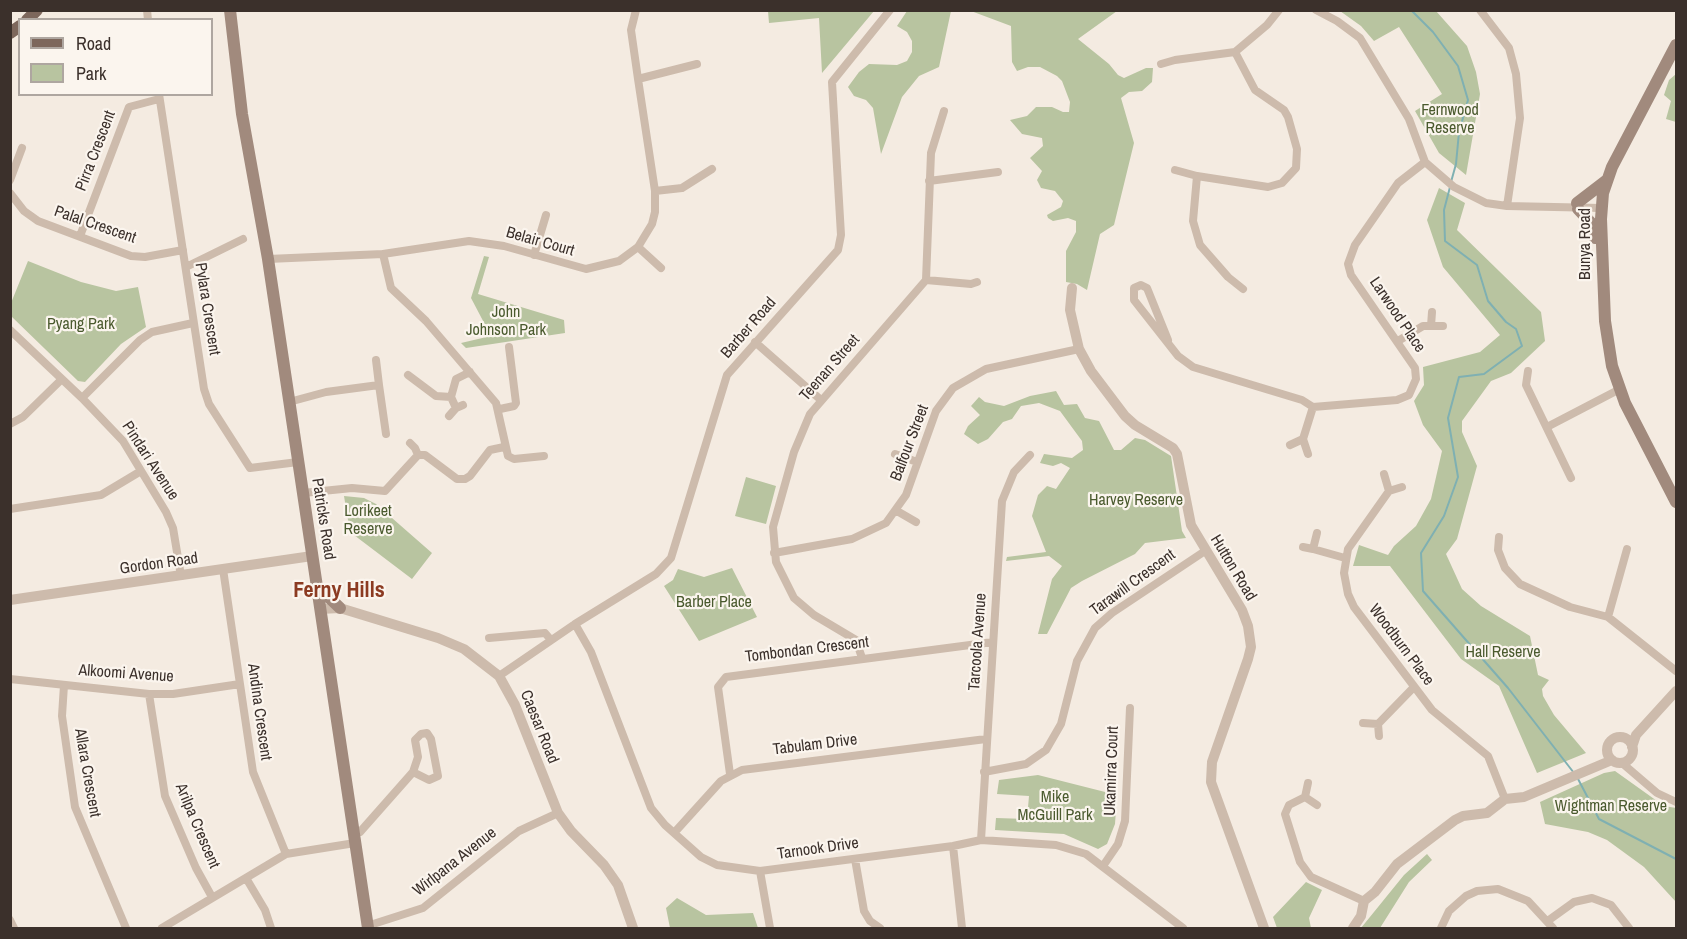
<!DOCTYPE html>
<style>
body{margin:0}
#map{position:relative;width:1687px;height:939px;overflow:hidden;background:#f4ebe1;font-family:"Archivo Narrow",sans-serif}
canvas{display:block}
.frame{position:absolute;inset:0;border:12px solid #3b302b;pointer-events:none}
.legend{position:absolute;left:18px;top:18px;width:195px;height:78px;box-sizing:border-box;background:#fbf5ee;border:2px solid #aea6a0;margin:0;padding:8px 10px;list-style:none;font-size:18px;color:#3b302b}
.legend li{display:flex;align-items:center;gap:12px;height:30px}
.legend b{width:30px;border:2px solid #aea6a0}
</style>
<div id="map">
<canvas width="1687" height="939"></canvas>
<div class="frame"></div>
<ul class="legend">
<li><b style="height:8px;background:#7d675c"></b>Road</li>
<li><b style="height:16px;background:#b8c4a0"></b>Park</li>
</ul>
</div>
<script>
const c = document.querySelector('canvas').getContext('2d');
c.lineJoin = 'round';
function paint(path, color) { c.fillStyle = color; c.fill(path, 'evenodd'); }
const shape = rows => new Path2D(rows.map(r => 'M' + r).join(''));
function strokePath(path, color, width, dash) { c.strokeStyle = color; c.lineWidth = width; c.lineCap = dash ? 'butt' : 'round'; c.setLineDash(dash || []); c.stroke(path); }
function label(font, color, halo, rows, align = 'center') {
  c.font = font + ' "Archivo Narrow",sans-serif'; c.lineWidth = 4.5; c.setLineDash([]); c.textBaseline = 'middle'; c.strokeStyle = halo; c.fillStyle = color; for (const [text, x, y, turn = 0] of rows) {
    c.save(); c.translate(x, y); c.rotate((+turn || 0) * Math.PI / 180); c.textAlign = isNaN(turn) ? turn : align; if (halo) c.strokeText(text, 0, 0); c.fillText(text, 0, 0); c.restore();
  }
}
const green = shape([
 [768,11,768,10,874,11,822,73,819,18,769,23],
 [907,11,951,11,939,67,919,76,902,97,881,154,873,108,866,100,854,96,848,87,859,72,869,64,897,65,907,61,912,52,912,41,907,32,897,26],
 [971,11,1117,11,1078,39,1109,64,1118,75,1124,78,1146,68,1153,68,1152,82,1142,91,1129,92,1121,98,1134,143,1114,225,1100,234,1087,290,1077,284,1066,282,1066,251,1076,232,1076,221,1068,218,1053,221,1048,218,1047,215,1061,207,1063,201,1055,191,1041,188,1037,180,1042,171,1030,158,1043,146,1042,138,1022,134,1010,120,1027,116,1036,107,1052,107,1063,112,1069,112,1070,102,1062,81,1057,76,1040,67,1028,67,1017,71,1012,62,1011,26],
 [1340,11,1436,11,1467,46,1476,72,1480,94,1466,175,1439,153,1415,111,1442,94,1399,27,1374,41,1361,26],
 [1676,74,1676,122,1666,119,1671,101,1664,95,1669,80],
 [1439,188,1465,203,1457,230,1541,312,1545,341,1511,373,1491,381,1462,421,1462,432,1477,466,1457,539,1446,554,1462,589,1481,606,1530,636,1538,675,1549,680,1542,689,1543,696,1554,715,1586,753,1537,773,1499,686,1461,659,1390,566,1353,566,1359,545,1388,555,1394,546,1416,526,1431,499,1442,451,1423,425,1414,401,1424,385,1423,367,1480,352,1500,335,1443,267,1427,220],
 [484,256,489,257,478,294,564,320,565,333,466,348,461,343,491,336,471,298],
 [28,261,81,282,116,291,138,287,146,327,121,344,85,382,78,381,11,316,11,303],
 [1056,391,1064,405,1077,404,1085,418,1099,421,1114,450,1121,450,1135,438,1145,440,1171,456,1182,531,1186,538,1145,543,1135,554,1082,581,1071,588,1047,634,1038,634,1052,579,1062,566,1049,556,1006,561,1007,557,1046,552,1032,516,1038,495,1047,486,1056,489,1070,468,1061,463,1053,466,1040,463,1044,454,1072,458,1083,450,1082,441,1060,411,1039,403,1021,406,1012,419,1003,422,988,439,978,444,964,434,968,426,980,415,971,406,979,397,985,402,1004,406,1030,396],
 [746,477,776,486,766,524,735,516],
 [344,496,364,498,376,504,432,553,412,579,350,532],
 [732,568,757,617,699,641,664,586,673,580,678,569,704,577],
 [1615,771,1664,806,1676,808,1676,902,1644,867,1607,840,1588,832,1545,824,1540,802,1604,773],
 [1038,775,1117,795,1115,824,1107,844,1098,849,1064,834,995,830,996,818,1027,819,1029,796,997,794,999,780],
 [1427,854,1432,860,1409,882,1380,928,1361,928,1404,875],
 [1306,882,1322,890,1309,918,1311,928,1277,928,1273,917],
 [677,898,706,915,753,913,758,928,670,928,666,908]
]);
const stream = shape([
 [1411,10,1433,32,1458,66,1468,100,1459,132,1456,164,1451,182],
 [1450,187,1444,210,1445,241,1477,265,1488,301,1506,322,1516,329,1522,346,1484,374,1459,377,1448,418,1458,477,1444,516,1421,553,1423,591,1508,688,1574,773],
 [1577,777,1599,819,1676,859]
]);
const minor = shape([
 [147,10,148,20],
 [636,10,631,30,638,79],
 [1316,10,1337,21,1360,38,1409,119,1425,162,1454,187,1486,203,1507,206,1601,208],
 [1480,10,1509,48,1516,74,1520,118,1507,206],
 [1161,64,1175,60,1235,52,1267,25,1279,10],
 [159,94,204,389,209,404,250,468,298,462],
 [1175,170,1197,176,1268,187,1282,183,1296,168,1297,149,1288,117,1284,110,1255,90,1235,52],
 [1197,176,1193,221,1200,245,1228,277,1243,289],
 [10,180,22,148],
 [929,181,998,172],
 [655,191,682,188,712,169],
 [10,193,24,211,38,221,131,256,145,257,183,250],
 [80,236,129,107,159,99],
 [638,247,661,268],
 [383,254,391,288,426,321,496,403,508,456,514,459,544,456],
 [534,255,546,215],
 [268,259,383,254,469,241,504,246,586,269,619,261,638,247,652,224,655,212,655,191,638,79,697,64],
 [186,267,243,239],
 [926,280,971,284,977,282],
 [1431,326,1432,312],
 [10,330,82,398,123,441,166,512,173,528,181,576],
 [1168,340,1147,288,1141,285,1134,288,1134,300,1178,356,1193,367,1302,400,1313,407,1397,400,1409,395,1416,379,1415,368,1351,275,1348,264,1355,245,1398,183,1425,162],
 [1398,341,1423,326,1443,326],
 [755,342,821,400],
 [376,360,379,385],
 [1528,371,1526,385,1571,478],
 [408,375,436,396,451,397,456,408,463,405],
 [451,397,456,379,470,372],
 [82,398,140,340,152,332,193,323],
 [289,402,326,392,379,385,386,434],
 [500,409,514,406,516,403,509,347],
 [449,416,456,408],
 [10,424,23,417,62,379],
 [1547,427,1620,389],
 [1303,439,1308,454],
 [410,443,415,448,418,455],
 [1290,445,1303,439,1313,407],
 [895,454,917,462],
 [1384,474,1389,491,1402,487],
 [1389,491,1348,549,1344,573,1348,594,1354,607,1432,710,1488,756,1505,799],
 [303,493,352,488,385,491,418,455,425,455,457,479,465,479,470,476,490,450,504,447],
 [10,509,101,495,141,471],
 [897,511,916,522],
 [1499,537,1498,550,1505,568,1520,584,1570,607,1608,617,1676,671],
 [1303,547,1313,549,1317,533],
 [1313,549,1345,558],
 [774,553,852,539,886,523,906,495,936,411,953,388,986,369,1079,349],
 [223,569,253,772,286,854],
 [1608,617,1627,549],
 [575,624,591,652,651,808,665,825,701,857,717,865,760,871,953,846,981,840,1056,845,1086,854,1183,928],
 [489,638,545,633,551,640],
 [862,658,856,640,814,615,794,598,776,562,773,527,794,452,810,414,926,280,931,153,944,111],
 [499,676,575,624,656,574,671,558,727,375,838,250,841,235,832,82,890,10],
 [10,679,149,694,173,694,240,684],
 [64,685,62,716,75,807,126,928],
 [149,694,165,796,196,868,212,897],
 [1363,723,1378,724,1379,736],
 [1378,724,1414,687],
 [1622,763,1657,793,1676,802],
 [984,772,1026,764,1046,750,1061,724,1077,661,1095,628,1112,613,1205,551],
 [730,774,718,687,726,677,993,642],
 [1308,783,1305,797,1317,805],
 [1305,797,1289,805,1285,814,1300,862,1311,877,1364,901],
 [353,833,360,832,413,772,418,757,415,740,421,734,427,733,431,739,438,776,429,780,413,772],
 [674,833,721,781,742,770,986,739],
 [981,840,1002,501,1014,472,1030,455],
 [953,846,962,928],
 [855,859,864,911,870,921,880,928],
 [1103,866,1118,844,1125,821,1130,708],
 [760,871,770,928],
 [246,878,265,910,271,928],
 [10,920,14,928],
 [1549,920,1574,902,1592,898,1611,905,1629,928],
 [367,926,423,908,519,831,558,813],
 [162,928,286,854,355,843],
 [1441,928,1449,911,1466,896,1477,891,1498,889,1528,901,1553,928]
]);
const tertiary = shape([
 [1072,288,1070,310,1079,349,1091,371,1125,416,1135,425,1173,448,1177,454,1191,525,1242,610,1248,626,1251,647,1248,659,1212,762,1211,782,1264,928],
 [10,600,312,556],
 [320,609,340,608,438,638,464,649,499,676,515,705,558,813,571,831,604,865,618,885,633,928],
 '1607 750a13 13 0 1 1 26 0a13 13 0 1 1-26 0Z',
 [1632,747,1636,735,1676,691],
 [1353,928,1361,916,1364,901,1375,892,1397,864,1455,820,1463,816,1487,813,1505,799,1524,797,1612,760]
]);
const secondary = shape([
 [230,10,242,114,268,259,368,928],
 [1676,45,1612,167,1603,193,1601,219,1605,321,1612,366,1625,403,1676,502],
 [1577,203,1607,180],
 [1578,209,1593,225,1595,238],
 [317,586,340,608]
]);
const primary = shape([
 [27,20,37,10],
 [10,33,20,26]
]);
const parkNames = [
 ["Fernwood",1450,111],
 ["Reserve",1450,129],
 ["John",506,313],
 ["Johnson Park",506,331],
 ["Pyang Park",81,325],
 ["Harvey Reserve",1136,501],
 ["Lorikeet",368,512],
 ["Reserve",368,530],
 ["Barber Place",714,603],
 ["Hall Reserve",1503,653],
 ["Mike",1055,798],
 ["McGuill Park",1055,816],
 ["Wightman Reserve",1611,807]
];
const streetNames = [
 ["Pirra Crescent",96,151,-69],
 ["Palal Crescent",95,225,19],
 ["Belair Court",540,242,16],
 ["Bunya Road",1586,244,-90],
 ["Pylara Crescent",207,309,81],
 ["Larwood Place",1397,315,56],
 ["Barber Road",749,328,-49],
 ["Teenan Street",830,368,-49],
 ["Balfour Street",910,443,-69],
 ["Pindari Avenue",150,461,57],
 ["Patricks Road",323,519,81],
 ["Gordon Road",159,564,-8],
 ["Hutton Road",1233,568,59],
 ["Tarawill Crescent",1133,583,-36],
 ["Tarcoola Avenue",978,642,-86],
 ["Woodburn Place",1401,645,53],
 ["Tombondan Crescent",807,650,-7],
 ["Alkoomi Avenue",126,674,4],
 ["Andina Crescent",259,712,82],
 ["Caesar Road",539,727,68],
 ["Tabulam Drive",815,745,-7],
 ["Ukamirra Court",1112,771,-88],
 ["Allara Crescent",87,773,80],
 ["Arilpa Crescent",197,826,67],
 ["Tarnook Drive",818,849,-8],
 ["Wirlpana Avenue",455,862,-38]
];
const districtNames = [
 ["Ferny Hills",339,591]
];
paint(green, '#b8c4a0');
strokePath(stream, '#7fb0b2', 2);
strokePath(minor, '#cdbbac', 8);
strokePath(tertiary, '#cdbbac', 10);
strokePath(secondary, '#a18a7d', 12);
strokePath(primary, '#7d675c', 12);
label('16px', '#4a5a2e', '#fbf5ee', parkNames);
label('16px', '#3b302b', '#fbf5ee', streetNames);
label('bold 22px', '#8c3b22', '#fbf5ee', districtNames);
</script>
